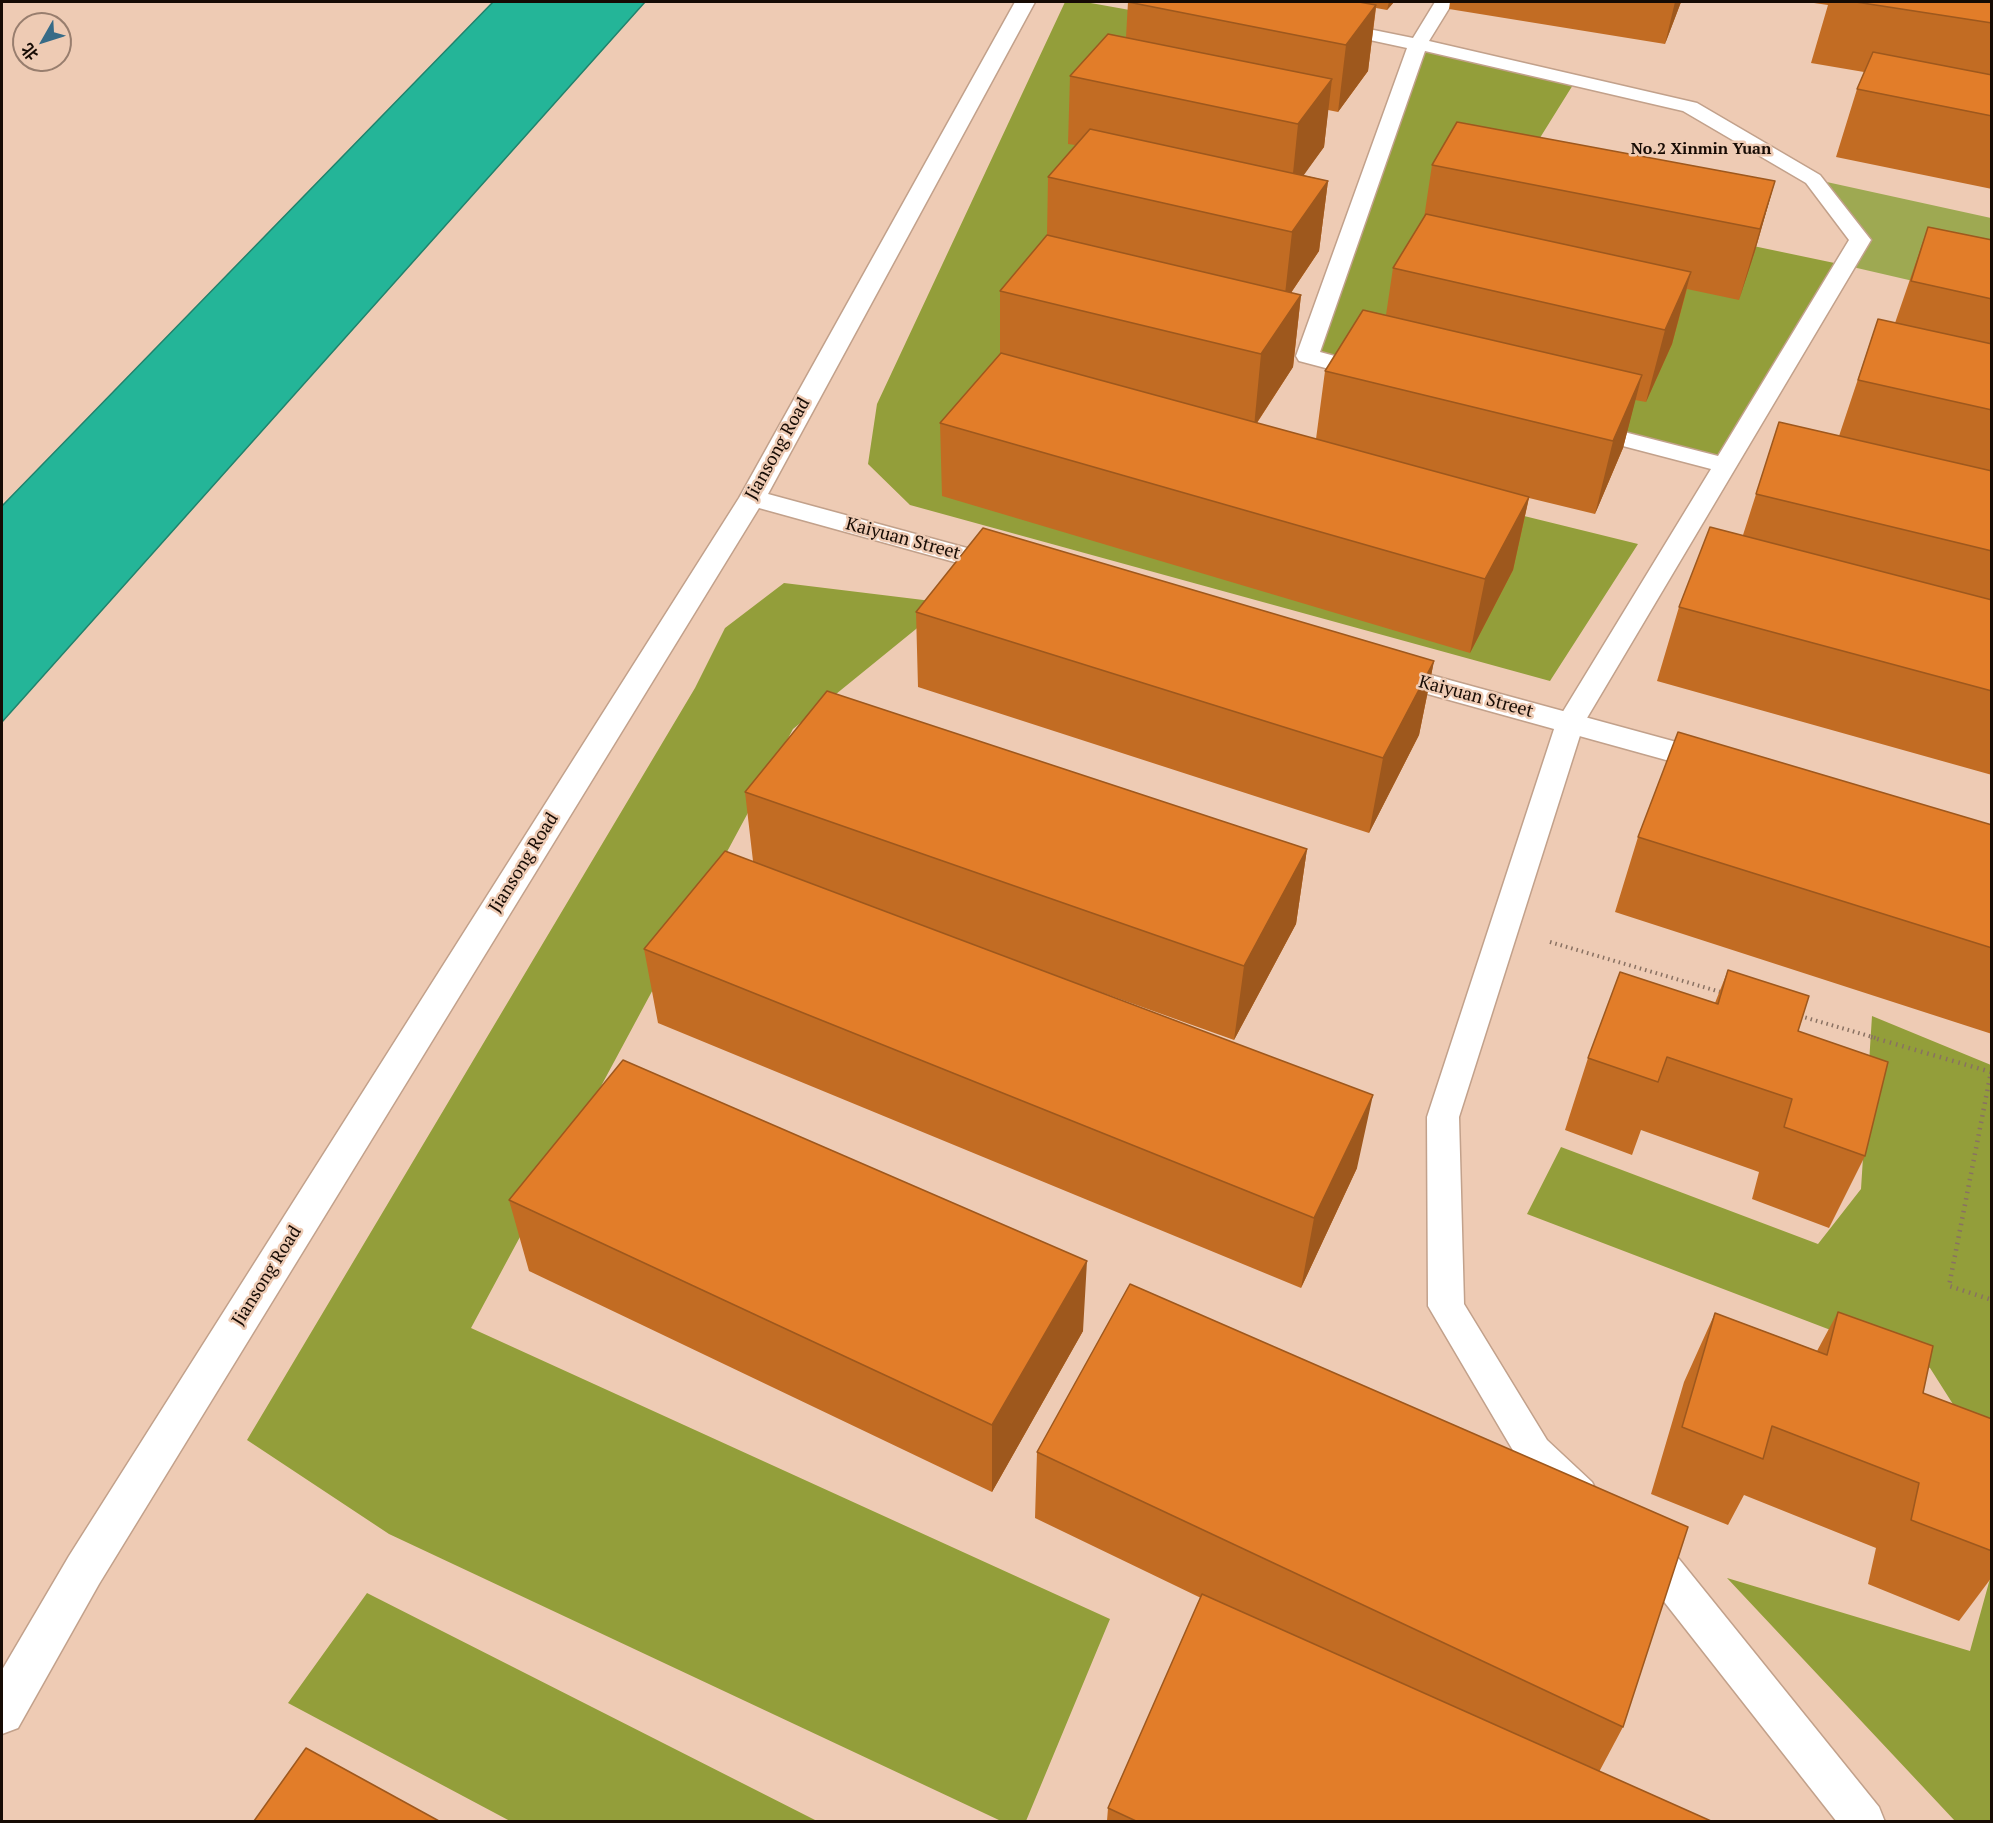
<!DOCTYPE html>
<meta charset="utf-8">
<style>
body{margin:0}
#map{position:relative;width:1993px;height:1823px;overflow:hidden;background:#eecbb4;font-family:"PT Serif","Noto Sans SC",serif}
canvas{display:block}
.frame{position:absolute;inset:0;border:3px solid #160b04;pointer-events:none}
.north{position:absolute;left:12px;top:12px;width:60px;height:60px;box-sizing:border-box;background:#eecbb4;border:2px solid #987e6e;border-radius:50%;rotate:231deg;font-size:16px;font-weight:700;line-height:24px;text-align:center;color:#160b04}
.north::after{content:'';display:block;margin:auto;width:21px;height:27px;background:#376b87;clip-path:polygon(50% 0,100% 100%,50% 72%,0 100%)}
</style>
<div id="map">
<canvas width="1993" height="1823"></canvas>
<div class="frame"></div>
<div class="north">北</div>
</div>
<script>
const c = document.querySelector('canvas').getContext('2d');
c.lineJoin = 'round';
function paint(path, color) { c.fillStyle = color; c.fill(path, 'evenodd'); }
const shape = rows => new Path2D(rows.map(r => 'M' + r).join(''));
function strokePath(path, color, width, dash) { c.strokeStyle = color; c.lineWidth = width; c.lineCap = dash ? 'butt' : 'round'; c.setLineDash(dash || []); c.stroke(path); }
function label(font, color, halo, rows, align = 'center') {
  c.font = font + ' "PT Serif",serif'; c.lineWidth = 5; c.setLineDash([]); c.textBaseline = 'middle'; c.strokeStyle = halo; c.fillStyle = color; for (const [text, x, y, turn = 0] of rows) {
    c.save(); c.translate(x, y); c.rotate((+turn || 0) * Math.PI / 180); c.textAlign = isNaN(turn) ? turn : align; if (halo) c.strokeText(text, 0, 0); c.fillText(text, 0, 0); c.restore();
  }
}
const green = shape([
 [1813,179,1991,218,1991,299,1844,265,1860,240]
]);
const forest = shape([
 [1065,2,1085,2,1275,36,1032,395,1638,544,1550,681,910,505,868,464,877,404],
 [1418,44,1576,80,1505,194,1844,265,1725,465,1308,356],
 [784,583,948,603,793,729,471,1328,1110,1619,1026,1821,1001,1821,389,1534,247,1440,695,688,725,628],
 [1872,1016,1991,1065,1991,1464,1930,1368,1527,1214,1561,1147,1818,1244,1861,1189],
 [1991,1575,1991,1821,1955,1821,1727,1578,1970,1651],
 [367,1593,817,1821,510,1821,288,1703]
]);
const water = shape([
 [493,2,645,2,2,722,2,506,493,2]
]);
const pathFar1 = shape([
 [1550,942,1724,993],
 [1800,1016,1876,1038]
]);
const path = shape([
 [1871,1037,1991,1072,1949,1286,1992,1300]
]);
const lane = shape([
 [1435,2,1453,2,1429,41,1697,103,1820,175,1871,240,1584,723,1459,1117,1464,1304,1547,1440,1592,1482,1598,1494,1592,1506,1579,1511,1566,1506,1521,1464,1428,1306,1427,1117,1556,723,1711,469,1577,434,1573,429,1577,424,1585,422,1718,456,1849,240,1806,183,1683,111,1425,51,1320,352,1379,368,1382,373,1379,378,1371,380,1299,361,1296,356,1407,48,1328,31,1325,27,1334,22,1413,38,1435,2],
 [1641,1533,1655,1538,1679,1559,1879,1807,1885,1822,1837,1822,1651,1585,1627,1564,1622,1551,1627,1538,1641,1533]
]);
const secondary = shape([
 [1015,2,1035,2,768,494,1015,561,1019,567,1015,573,1005,576,759,508,99,1584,18,1728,2,1734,2,1670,69,1556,739,498,1015,2],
 [1387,663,1724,755,1728,762,1724,769,1713,773,1377,680,1372,673,1377,666,1387,663]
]);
const wall = shape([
 [1128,2,1394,2,1387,10,1376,8,1368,71,1338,112,1328,110,1324,147,1303,175,1328,181,1319,251,1291,293,1301,295,1293,367,1257,423,1316,439,1325,371,1386,315,1393,268,1424,218,1432,165,1775,181,1755,251,1739,300,1687,289,1672,344,1646,402,1635,400,1623,448,1595,514,1529,498,1513,570,1470,653,942,496,940,423,1000,355,1000,291,1047,236,1048,177,1075,145,1068,144,1070,76,1126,37],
 [1450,2,1681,2,1665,44,1449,9],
 [1807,2,1992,2,1992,189,1836,157,1857,89,1864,72,1811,63,1828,5],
 [1928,227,1992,240,1992,775,1657,681,1679,607,1743,535,1779,422,1839,436,1878,319,1895,323],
 [916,612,1434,661,1419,735,1369,833,918,687],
 [745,792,1307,849,1296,924,1234,1040,1078,984,1357,1168,1301,1288,658,1023,644,949,753,861],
 [1992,825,1992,1034,1615,912,1638,837],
 [1728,970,1798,1031,1865,1156,1829,1228,1752,1199,1759,1172,1641,1130,1632,1155,1565,1130,1588,1058,1715,1003],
 [509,1200,1083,1331,992,1492,529,1271],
 [1838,1312,1923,1393,1992,1419,1992,1577,1959,1621,1868,1584,1876,1548,1744,1495,1728,1525,1651,1494,1684,1382,1715,1313,1817,1351],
 [1037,1452,1623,1727,1599,1772,1711,1821,1107,1821,1108,1808,1201,1598,1035,1518]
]);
const shadedWall = shape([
 [1389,2,1394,2,1387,10],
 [1675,2,1681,2,1665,44],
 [1376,5,1368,71,1338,112,1346,45],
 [1332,79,1324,147,1291,193,1298,124],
 [1328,181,1319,251,1284,303,1292,232],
 [1775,181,1755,251,1739,300,1760,229],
 [1691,272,1672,344,1646,402,1665,330],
 [1301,295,1293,367,1254,427,1261,354],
 [1642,375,1623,448,1595,514,1613,441],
 [1529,497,1513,570,1470,653,1485,579],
 [1434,661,1419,735,1369,833,1383,758],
 [1307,849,1296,924,1234,1040,1244,966],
 [1373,1095,1357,1168,1301,1288,1314,1218],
 [1087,1261,1083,1331,992,1492,992,1425]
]);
const building = shape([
 [1128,2,1359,2,1376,5,1346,45,1128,2],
 [1856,2,1992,2,1992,23,1856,2],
 [1108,34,1332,79,1298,124,1070,76,1108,34],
 [1873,52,1992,75,1992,116,1857,89,1873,52],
 [1457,122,1775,181,1760,229,1432,165,1457,122],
 [1090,129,1328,181,1292,232,1048,177,1090,129],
 [1426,214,1691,272,1665,330,1393,268,1426,214],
 [1928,227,1992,240,1992,299,1911,281,1928,227],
 [1047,235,1301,295,1261,354,1000,291,1047,235],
 [1363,310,1642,375,1613,441,1325,371,1363,310],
 [1878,319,1992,344,1992,410,1858,380,1878,319],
 [1001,353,1529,497,1485,579,940,423,1001,353],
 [1779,422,1992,471,1992,551,1756,494,1779,422],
 [1710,527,1992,600,1992,691,1679,607,1710,527],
 [983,528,1434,661,1383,758,916,612,983,528],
 [827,691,1307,849,1244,966,745,792,827,691],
 [1678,732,1992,825,1992,948,1638,837,1678,732],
 [725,851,1373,1095,1314,1218,644,949,725,851],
 [1728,970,1809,996,1798,1031,1888,1062,1865,1156,1784,1127,1792,1099,1667,1057,1658,1082,1588,1058,1620,972,1718,1004,1728,970],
 [623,1060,1087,1261,992,1425,509,1200,623,1060],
 [1130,1284,1688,1527,1623,1727,1037,1452,1130,1284],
 [1838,1312,1933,1346,1923,1393,1992,1419,1992,1551,1911,1520,1919,1483,1772,1426,1763,1459,1682,1427,1715,1313,1827,1355,1838,1312],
 [1202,1594,1711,1821,1136,1821,1108,1808,1202,1594],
 [306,1748,439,1821,254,1821,306,1748]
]);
const farNeighbourhoodnames = [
 ["No.2 Xinmin Yuan",1701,149]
];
const streetNames = [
 ["Jiansong Road",778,449,-61],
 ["Kaiyuan Street",903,539,15],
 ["Kaiyuan Street",1476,697,15],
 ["Jiansong Road",524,863,-58],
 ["Jiansong Road",267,1276,-58]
];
paint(green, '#9ea952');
paint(forest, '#939e3a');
paint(water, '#24b598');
strokePath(water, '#20826c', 1.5);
strokePath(lane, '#c2a18b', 3);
strokePath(secondary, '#c2a18b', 3);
strokePath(pathFar1, '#897162', 4, [1.5, 4]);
strokePath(path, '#897162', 4.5, [1.5, 5]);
paint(lane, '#fff');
paint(secondary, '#fff');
paint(wall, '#c26c23');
paint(shadedWall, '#9e581d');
paint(building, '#e27d29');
strokePath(building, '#9e581d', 1.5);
label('bold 16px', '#160b04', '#eecbb4', farNeighbourhoodnames);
label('18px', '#160b04', '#eecbb4', streetNames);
</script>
